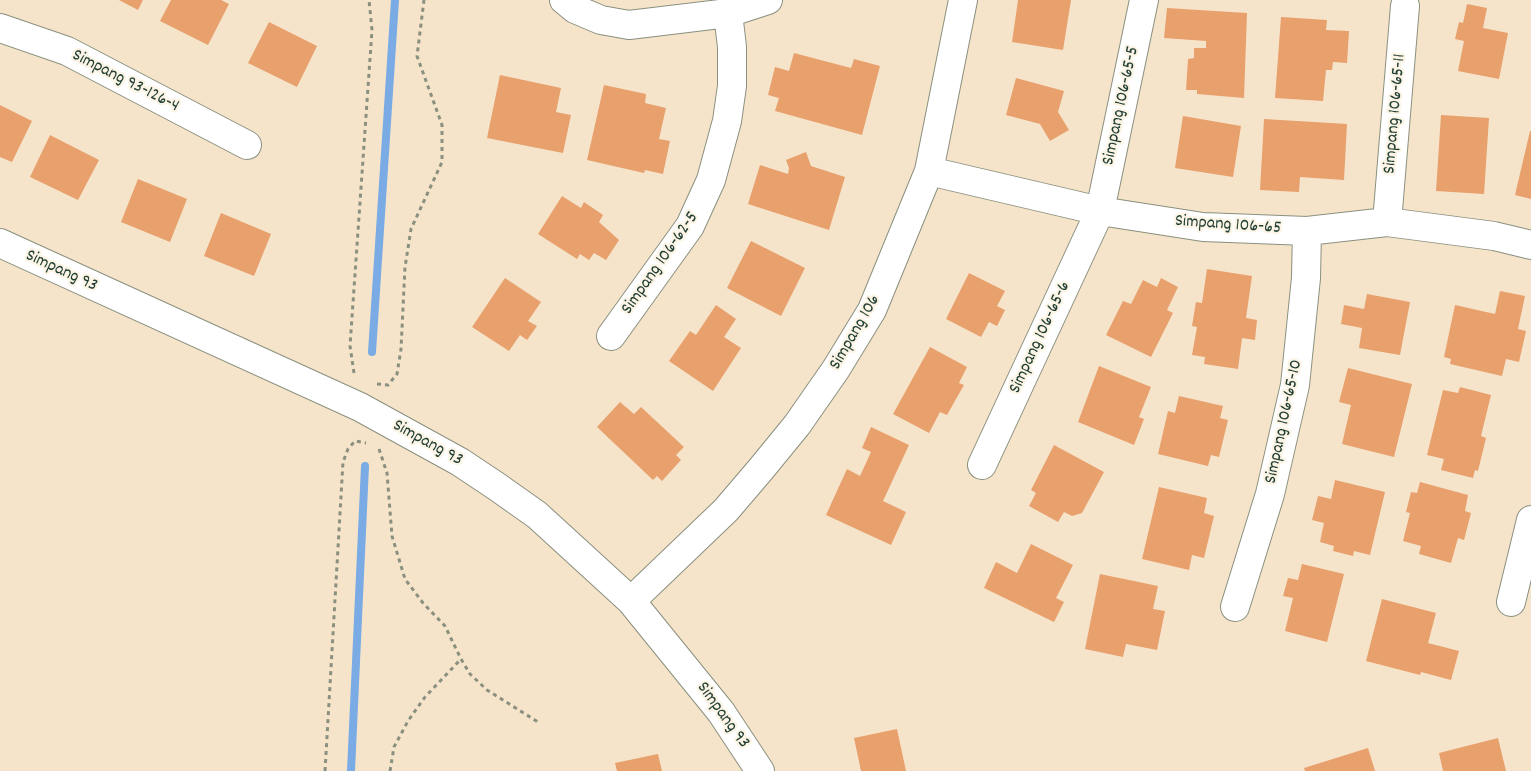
<!DOCTYPE html>
<style>
body{margin:0}
canvas{display:block;background:#f5e4ca}
</style>
<canvas width="1531" height="771"></canvas>
<script>
const c = document.querySelector('canvas').getContext('2d');
c.lineJoin = 'round';
const shape = rows => new Path2D(rows.map(r => 'M' + r).join(''));
function strokePath(path, color, width, dash) { c.strokeStyle = color; c.lineWidth = width; c.lineCap = dash ? 'butt' : 'round'; c.setLineDash(dash || []); c.stroke(path); }
function paint(path, color) { c.fillStyle = color; c.fill(path, 'evenodd'); }
function label(font, color, halo, rows, align = 'center') {
  c.font = font + ' Dekko,sans-serif'; c.lineWidth = 4.5; c.setLineDash([]); c.textBaseline = 'middle'; c.strokeStyle = halo; c.fillStyle = color; for (const [text, x, y, turn = 0] of rows) {
    c.save(); c.translate(x, y); c.rotate((+turn || 0) * Math.PI / 180); c.textAlign = isNaN(turn) ? turn : align; if (halo) c.strokeText(text, 0, 0); c.fillText(text, 0, 0); c.restore();
  }
}
const stream = shape([
 [372,352,395,0],
 [351,771,365,466]
]);
const building = shape([
 [119,0,143,0,138,10],
 [171,0,221,0,229,4,208,45,160,21],
 [1018,0,1071,0,1063,50,1012,42],
 [1467,4,1487,8,1483,28,1508,33,1499,79,1458,71,1464,41,1455,39,1459,22,1463,23],
 [1167,8,1247,13,1244,98,1197,94,1197,90,1186,90,1188,59,1194,58,1194,48,1206,48,1206,41,1164,38],
 [1281,17,1327,20,1326,30,1349,31,1347,63,1333,62,1332,70,1326,70,1323,101,1275,98],
 [269,22,317,46,297,87,248,63],
 [794,53,851,68,854,59,880,66,862,135,775,111,779,98,768,95,775,67,789,71],
 [500,75,561,88,556,112,571,115,563,153,487,138],
 [1016,78,1064,91,1058,112,1069,130,1050,141,1040,124,1006,115],
 [604,85,646,94,645,103,666,108,659,139,670,141,663,174,645,170,644,173,587,160],
 [0,105,32,121,12,162,0,157],
 [1441,115,1489,118,1484,194,1436,191],
 [1183,116,1241,126,1233,177,1175,168],
 [1264,119,1347,124,1344,180,1300,177,1299,192,1260,190],
 [1530,131,1531,131,1531,199,1515,195],
 [50,135,99,160,78,200,30,177],
 [806,152,811,166,845,177,829,230,748,204,760,165,788,174,789,168,786,160],
 [138,179,187,199,170,242,121,222],
 [562,196,581,208,584,202,603,215,599,222,619,240,606,260,594,253,589,260,580,254,577,259,538,234],
 [221,213,271,234,254,276,204,256],
 [751,241,805,268,781,316,727,288],
 [1207,269,1252,276,1246,318,1257,320,1255,340,1242,338,1238,369,1204,364,1205,357,1192,355,1197,327,1192,326,1196,302,1202,303],
 [969,273,1005,291,997,306,1005,310,997,326,989,322,981,337,946,319],
 [505,278,541,302,528,321,537,326,527,340,520,335,509,351,472,327],
 [1161,278,1178,287,1167,310,1173,313,1151,357,1106,335,1123,301,1131,304,1143,280,1157,287],
 [1500,291,1525,296,1518,329,1526,331,1519,362,1506,359,1502,376,1450,364,1451,359,1444,357,1455,305,1495,314],
 [1367,294,1410,302,1400,355,1359,348,1362,328,1341,324,1344,305,1364,309],
 [716,305,736,319,724,337,741,348,713,391,669,361,690,331,696,335],
 [930,347,967,367,959,383,964,385,947,415,940,412,929,433,893,414],
 [1099,366,1151,387,1139,417,1144,419,1134,445,1078,422],
 [1348,368,1412,384,1394,457,1342,444,1351,405,1339,402],
 [1460,387,1491,395,1481,436,1486,438,1478,471,1475,470,1473,478,1441,470,1444,459,1427,455,1443,390,1458,393],
 [1179,396,1223,406,1220,418,1228,420,1219,457,1211,455,1208,466,1158,454,1168,411,1175,413],
 [620,402,634,414,641,407,684,447,676,455,681,460,662,481,657,476,653,480,597,427],
 [871,427,909,445,883,501,906,512,891,545,826,515,847,469,860,476,871,452,862,448],
 [1054,445,1104,472,1082,513,1072,516,1064,512,1058,522,1029,506,1036,493,1031,490],
 [1335,480,1385,492,1370,555,1354,551,1353,556,1333,551,1334,546,1320,542,1324,523,1312,520,1318,496,1331,499],
 [1420,482,1468,495,1465,511,1471,513,1464,540,1458,538,1451,563,1419,554,1421,546,1403,541,1410,513,1406,512,1411,492,1417,493],
 [1159,487,1207,498,1204,513,1214,516,1204,558,1192,555,1189,570,1142,559],
 [1031,544,1073,565,1056,598,1064,602,1054,622,984,588,996,562,1017,573],
 [1302,564,1344,574,1327,642,1285,631,1293,598,1283,596,1288,578,1298,580],
 [1100,574,1158,586,1153,609,1165,611,1157,650,1126,644,1123,657,1085,649],
 [1382,599,1436,613,1428,643,1459,651,1451,680,1421,672,1420,675,1366,661],
 [897,729,906,771,861,771,854,738],
 [1498,738,1506,771,1443,771,1439,753],
 [1368,748,1375,771,1305,771,1304,768],
 [658,754,662,771,617,771,615,763]
]);
const path = shape([
 [354,373,350,346,372,30,369,0],
 [377,384,388,385,397,374,401,349,405,267,411,229,442,162,442,125,417,56,424,0],
 [379,449,387,473,392,536,405,579,423,603,445,626,461,659,470,674,487,690,538,722],
 [325,771,343,462,348,449,355,441,366,443],
 [390,771,394,747,408,721,425,697,461,659]
]);
const minor = shape([
 [564,0,575,9,601,20,629,25,728,13,768,0],
 [0,28,67,51,247,145],
 [929,171,1100,211,1203,227,1307,231,1387,222,1494,236,1531,245],
 [1387,222,1405,6],
 [0,243,360,407,460,462,496,486,537,515,631,601,721,712,760,771],
 [611,336,690,226,711,180,727,121,732,86,732,47,728,13],
 [982,465,1100,211,1144,0],
 [631,601,726,510,761,469,797,425,836,369,872,310,929,171,963,0],
 [1511,602,1531,520],
 [1235,607,1270,494,1295,385,1306,278,1307,231]
]);
const streetNames = [
 ["Simpang 93-126-4",125,82,27],
 ["Simpang 106-65-5",1122,106,-78],
 ["Simpang 106-65-11",1396,114,-85],
 ["Simpang 106-65",1228,226,4],
 ["Simpang 106-62-5",661,264,-55],
 ["Simpang 93",61,272,25],
 ["Simpang 106",856,333,-60],
 ["Simpang 106-65-6",1041,338,-65],
 ["Simpang 106-65-10",1285,422,-78],
 ["Simpang 93",427,444,29],
 ["Simpang 93",722,716,54]
];
strokePath(stream, '#7aabe5', 8);
paint(building, '#e8a06d');
strokePath(minor, '#8a907f', 30);
strokePath(path, '#8a907f', 3, [4, 4]);
strokePath(minor, '#fff', 28);
label('18px', '#1f3d34', '#fcf5e5', streetNames);
</script>
